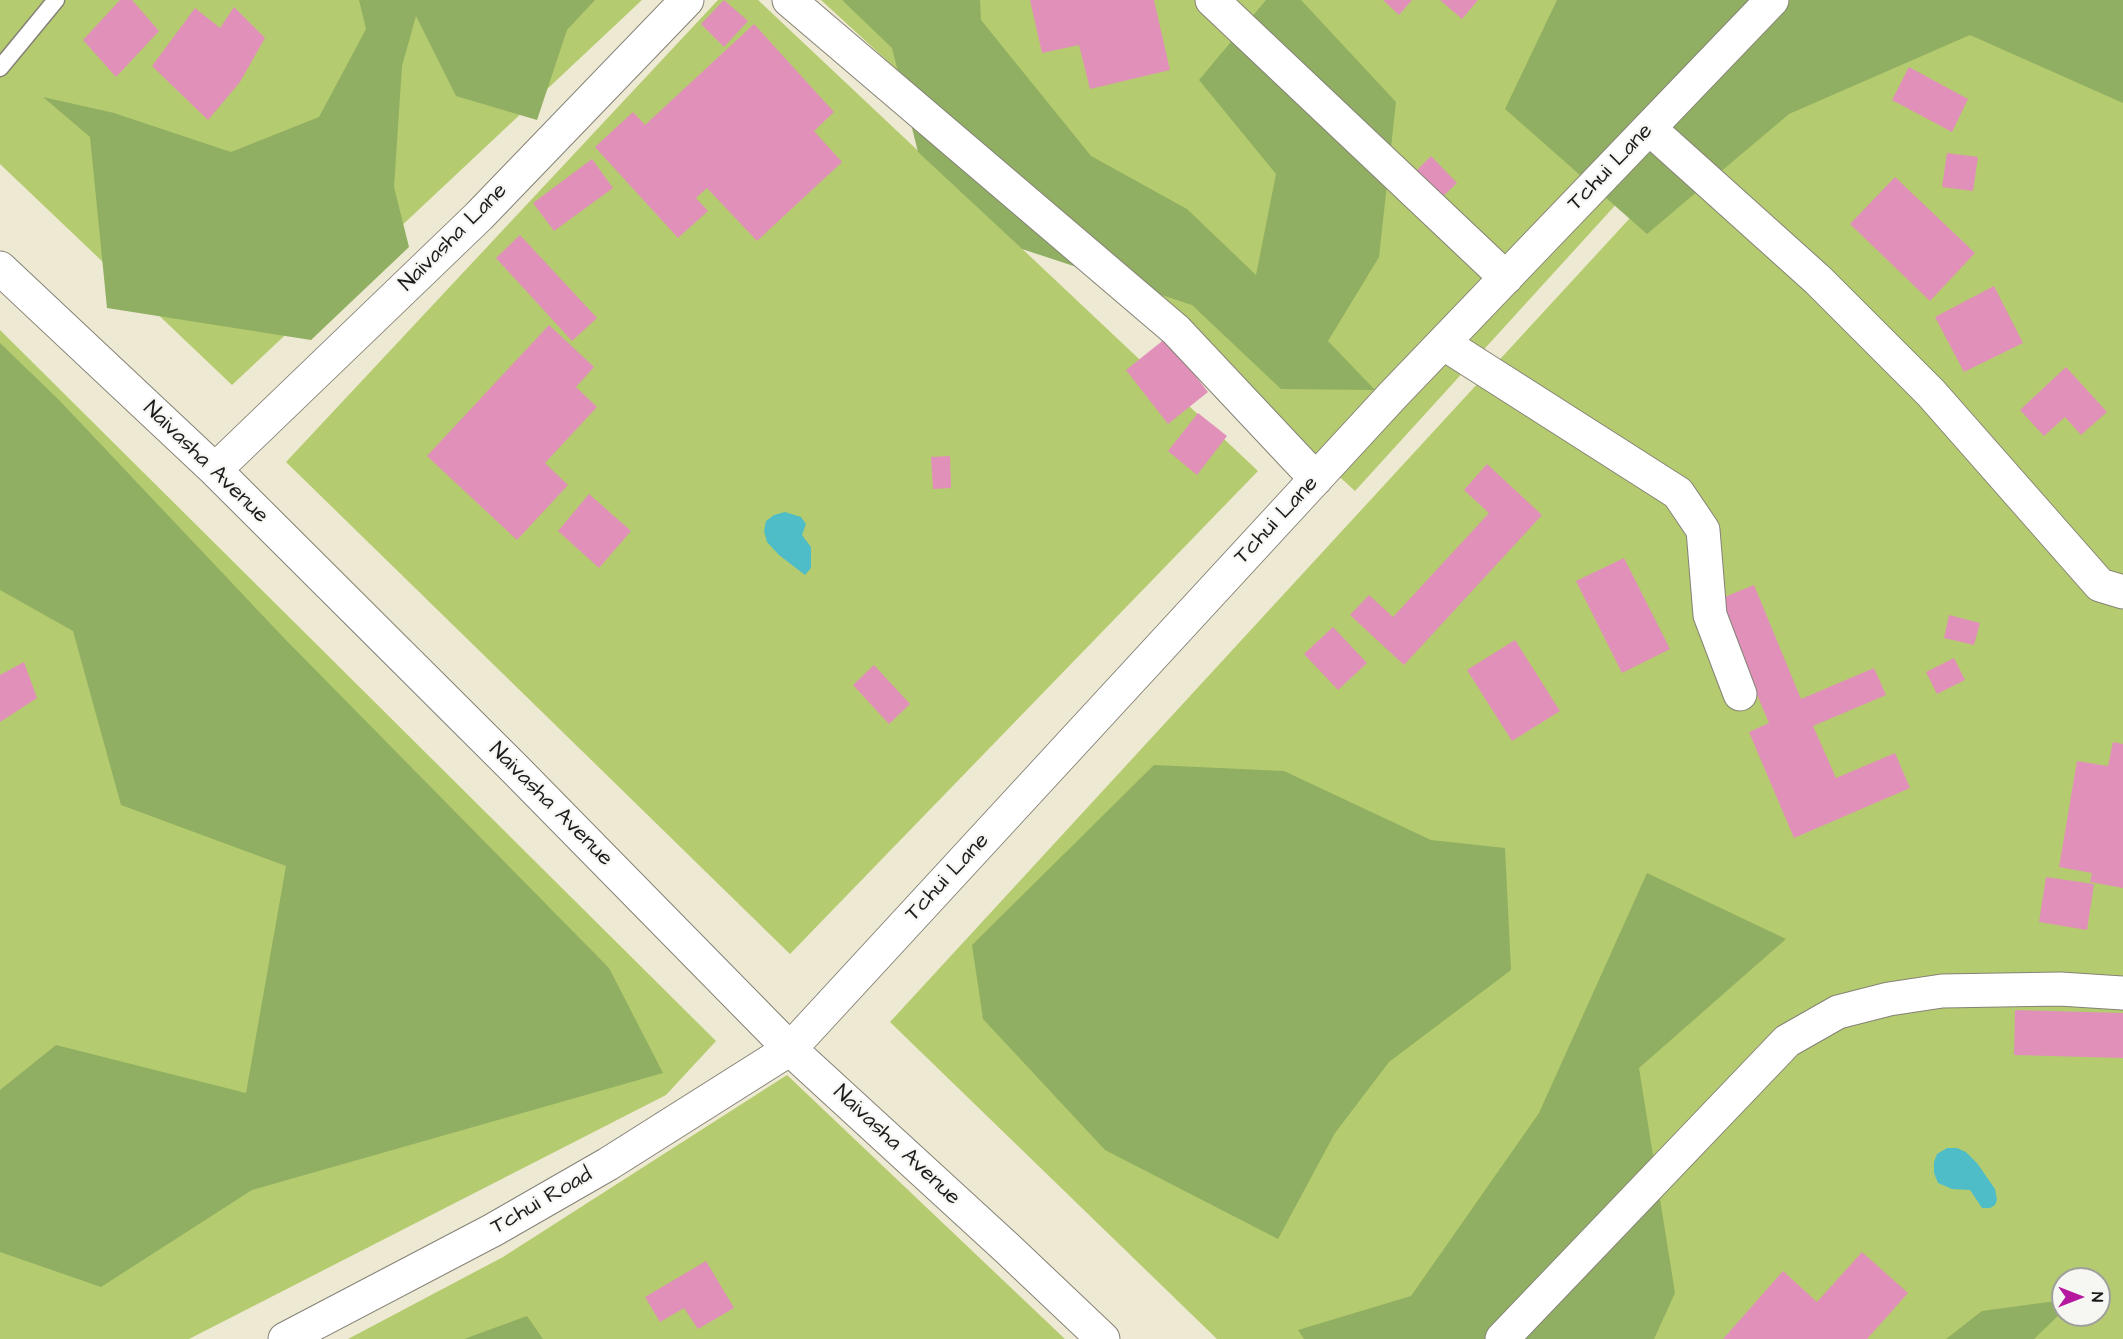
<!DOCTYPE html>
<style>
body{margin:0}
#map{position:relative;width:2123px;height:1339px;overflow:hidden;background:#eee9d2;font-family:"Architects Daughter",sans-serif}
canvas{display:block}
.north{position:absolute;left:2051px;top:1267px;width:60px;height:60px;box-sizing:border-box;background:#f6f6f2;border:2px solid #9f9f9c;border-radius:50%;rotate:90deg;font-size:16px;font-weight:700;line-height:24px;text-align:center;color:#1c1c1c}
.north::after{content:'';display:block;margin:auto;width:21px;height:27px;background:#b5179e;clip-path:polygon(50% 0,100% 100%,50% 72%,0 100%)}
</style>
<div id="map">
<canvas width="2123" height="1339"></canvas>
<div class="north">N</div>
</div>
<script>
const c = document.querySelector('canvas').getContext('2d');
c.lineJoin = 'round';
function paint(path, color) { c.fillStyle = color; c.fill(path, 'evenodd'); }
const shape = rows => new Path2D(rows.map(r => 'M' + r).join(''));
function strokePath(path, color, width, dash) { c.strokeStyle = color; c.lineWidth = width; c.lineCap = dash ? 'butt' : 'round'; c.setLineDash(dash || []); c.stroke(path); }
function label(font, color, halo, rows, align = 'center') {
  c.font = font + ' "Architects Daughter",sans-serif'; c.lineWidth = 4.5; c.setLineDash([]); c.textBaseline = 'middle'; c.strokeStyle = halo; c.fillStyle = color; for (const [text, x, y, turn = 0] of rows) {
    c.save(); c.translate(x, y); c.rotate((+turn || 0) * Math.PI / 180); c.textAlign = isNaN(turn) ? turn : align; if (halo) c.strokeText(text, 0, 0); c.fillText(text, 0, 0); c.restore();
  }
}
const green = shape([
 [0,0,642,0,232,385,0,164],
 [718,0,758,0,1258,471,790,954,286,462],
 [821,0,1874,0,1743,65,1355,491],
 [2123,0,2123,1339,1217,1339,890,1022,1757,80],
 [2063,1279,2099,1279,2099,1315,2063,1315],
 [0,330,716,1041,666,1095,189,1339,0,1339],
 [787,1075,1065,1339,348,1339,503,1257]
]);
const forest = shape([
 [359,0,595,0,567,30,537,120,456,96,416,16,402,66,394,187,409,247,311,340,107,308,90,137,43,97,114,113,231,152,319,117,366,29],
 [842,0,980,0,981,20,1091,156,1187,209,1256,275,1276,174,1199,80,1266,0,1301,0,1396,102,1379,257,1328,341,1375,390,1281,389,1192,305,1022,249,918,152,892,48],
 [1557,0,2123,0,2123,103,1970,35,1789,114,1647,234,1505,109],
 [0,343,59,400,283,637,609,968,663,1073,252,1190,101,1287,0,1252,0,1090,56,1045,246,1093,286,866,121,805,73,631,0,590],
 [1154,765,1284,771,1431,840,1505,848,1511,970,1389,1062,1335,1133,1278,1239,1105,1150,983,1019,972,945],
 [1647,873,1786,939,1639,1068,1675,1293,1654,1339,1304,1339,1298,1330,1411,1296,1539,1113],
 [2063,1300,2063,1311,2034,1339,1946,1339,1982,1311],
 [527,1316,543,1339,464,1339]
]);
const water = shape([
 [785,512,801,517,806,524,802,535,811,547,811,568,805,575,779,555,767,542,764,531,766,521,774,515],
 [1947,1148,1957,1148,1966,1152,1977,1163,1995,1189,1997,1200,1995,1205,1990,1208,1982,1208,1970,1190,1952,1189,1938,1183,1934,1173,1934,1162,1937,1154]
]);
const building = shape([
 [120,0,132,0,159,31,116,77,83,40],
 [724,0,748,21,724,47,701,24],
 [1030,0,1154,0,1170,70,1090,89,1079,45,1042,53],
 [1383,0,1412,0,1399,15],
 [1440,0,1478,0,1462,19],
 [234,7,265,38,240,82,208,120,152,66,195,8,220,28],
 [754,24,834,112,814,131,842,162,757,241,707,188,696,198,708,211,678,238,595,147,633,112,645,125],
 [1909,67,1968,99,1952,132,1892,100],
 [1947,153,1978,157,1973,191,1942,187],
 [1431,156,1457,183,1439,200,1414,173],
 [592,159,613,188,554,231,533,203],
 [1895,177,1975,253,1930,301,1850,224],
 [520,235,597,318,572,341,496,258],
 [1994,286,2023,343,1964,372,1935,317],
 [549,325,594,367,576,387,597,407,545,463,568,485,517,540,427,456],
 [1166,338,1208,392,1168,424,1126,370],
 [2066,367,2107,412,2081,435,2065,417,2044,436,2020,410],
 [1198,413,1227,436,1197,475,1168,451],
 [950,456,951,488,933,489,931,457],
 [1487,464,1542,515,1404,665,1350,615,1369,595,1393,617,1489,513,1464,490],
 [589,494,631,531,599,568,558,531],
 [1624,558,1670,649,1622,673,1576,581],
 [1754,585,1801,699,1874,668,1886,695,1813,726,1836,778,1895,753,1910,788,1794,838,1749,732,1769,723,1717,600],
 [1949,615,1980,623,1974,645,1944,638],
 [1333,627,1367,663,1338,690,1304,654],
 [1515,640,1560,711,1512,741,1467,670],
 [1954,658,1965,680,1937,694,1926,672],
 [24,662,37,698,0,722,0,675],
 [874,665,910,704,889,724,853,685],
 [2113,742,2123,744,2123,888,2090,882,2092,873,2059,867,2077,761,2108,766],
 [2046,877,2094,884,2087,930,2039,922],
 [2015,1010,2123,1013,2123,1058,2014,1055],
 [1862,1252,1908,1293,1867,1339,1723,1339,1783,1271,1817,1302],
 [706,1261,734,1308,698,1329,684,1308,660,1322,645,1297]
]);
const lane = shape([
 [0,68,56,0]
]);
const street = shape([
 [789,0,1176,330,1316,479],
 [1212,0,1506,278],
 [1649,128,1818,280,1931,393,2100,585,2123,592],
 [0,268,215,470,516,770,790,1049,1008,1249,1103,1339],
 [1443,343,1678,493,1703,530,1710,615,1740,694],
 [215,470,479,216,687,0],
 [285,1339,493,1230,608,1164,790,1049,1393,395,1772,0],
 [1502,1339,1787,1041,1838,1012,1889,999,1942,991,2060,989,2123,993]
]);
const streetNames = [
 ["Tchui Lane",1611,168,-46],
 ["Naivasha Lane",454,238,-45],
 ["Naivasha Avenue",205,463,44],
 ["Tchui Lane",1277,521,-47],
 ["Naivasha Avenue",550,805,45],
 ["Tchui Lane",948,878,-47],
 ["Naivasha Avenue",896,1146,43],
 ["Tchui Road",542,1202,-30]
];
paint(green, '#b5cb6f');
paint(forest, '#90af62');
paint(water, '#4fbdc7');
paint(building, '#e191b9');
strokePath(lane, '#858277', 19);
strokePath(street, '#858277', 35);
strokePath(lane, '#fff', 16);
strokePath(street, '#fff', 33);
label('22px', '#1c1c1c', '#f6f6f2', streetNames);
</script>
